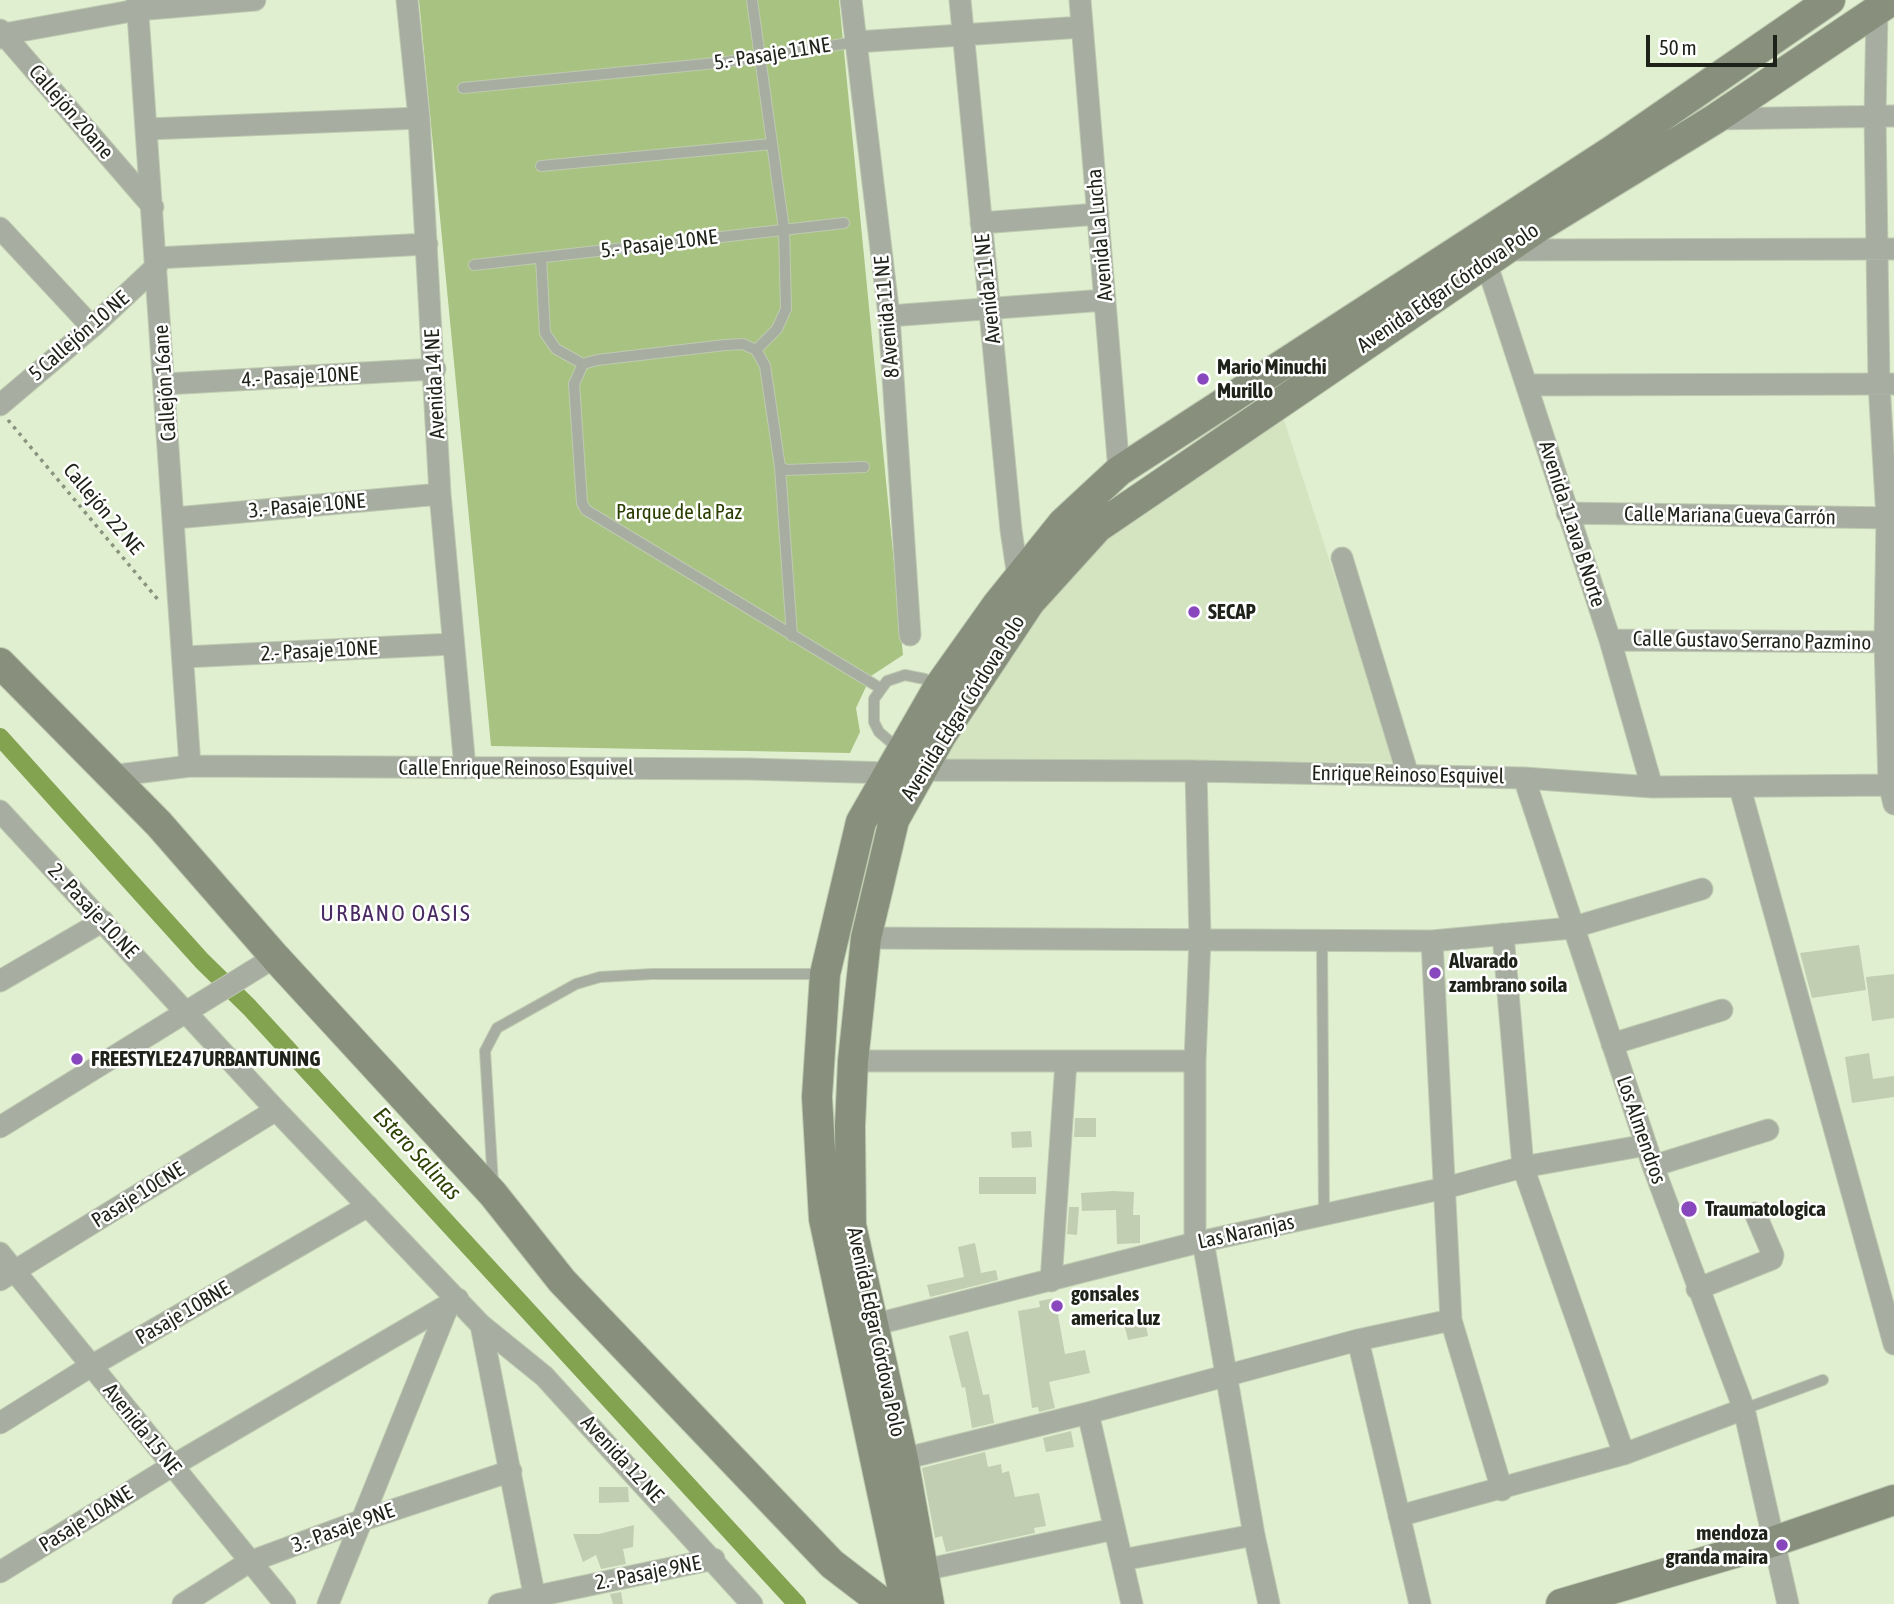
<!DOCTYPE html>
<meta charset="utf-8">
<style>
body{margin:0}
#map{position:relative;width:1894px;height:1604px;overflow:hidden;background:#e1efd1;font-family:"Asap Condensed",sans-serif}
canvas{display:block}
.scale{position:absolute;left:1646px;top:35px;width:131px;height:32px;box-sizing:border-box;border:4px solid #1e2218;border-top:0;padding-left:9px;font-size:21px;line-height:24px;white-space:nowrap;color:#1e2218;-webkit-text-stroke:5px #fff;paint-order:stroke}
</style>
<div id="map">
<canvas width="1894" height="1604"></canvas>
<div class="scale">50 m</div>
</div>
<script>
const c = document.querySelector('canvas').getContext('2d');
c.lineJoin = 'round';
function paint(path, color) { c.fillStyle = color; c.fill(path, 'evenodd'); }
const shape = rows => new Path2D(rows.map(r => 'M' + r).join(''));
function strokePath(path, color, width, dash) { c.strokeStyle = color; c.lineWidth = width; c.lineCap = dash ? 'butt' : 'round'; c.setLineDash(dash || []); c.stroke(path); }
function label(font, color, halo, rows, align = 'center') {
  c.font = font + ' "Asap Condensed",sans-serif'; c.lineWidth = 5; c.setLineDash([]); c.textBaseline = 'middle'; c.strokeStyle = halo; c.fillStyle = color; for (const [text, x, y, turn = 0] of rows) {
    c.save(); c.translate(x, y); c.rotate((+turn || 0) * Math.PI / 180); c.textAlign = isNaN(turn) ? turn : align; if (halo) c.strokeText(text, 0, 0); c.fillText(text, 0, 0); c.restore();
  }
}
const built = shape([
 [1282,414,1395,762,943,761,979,689,1106,534]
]);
const green = shape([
 [419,0,839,0,903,655,871,676,856,708,860,732,850,753,491,746]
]);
const canal = shape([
 [0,737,202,961,249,1007,797,1604]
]);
const building = shape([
 [1859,945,1866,990,1812,998,1800,953],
 [1894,974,1894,1018,1872,1021,1866,977],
 [1869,1053,1873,1079,1894,1076,1894,1097,1852,1103,1845,1057],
 [1075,1118,1096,1118,1096,1137,1074,1137],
 [1031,1131,1032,1147,1012,1148,1011,1132],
 [979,1177,1036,1177,1036,1194,979,1194],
 [1113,1191,1134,1192,1133,1215,1140,1215,1140,1243,1117,1244,1116,1210,1082,1211,1081,1193],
 [1069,1207,1079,1207,1077,1235,1067,1234],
 [975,1243,981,1273,996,1270,998,1280,930,1297,927,1285,964,1277,958,1247],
 [1055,1298,1065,1354,1085,1350,1090,1373,1049,1382,1055,1408,1039,1412,1038,1407,1032,1408,1018,1311,1040,1307,1039,1301],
 [1143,1311,1148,1336,1128,1340,1122,1315],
 [968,1331,983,1395,989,1394,994,1423,972,1428,965,1387,962,1388,949,1336],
 [1071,1431,1074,1447,1046,1452,1043,1438],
 [985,1452,988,1467,1001,1464,1002,1473,1009,1471,1015,1497,1039,1493,1046,1526,1034,1528,1035,1533,946,1552,942,1536,935,1538,922,1468],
 [599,1487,628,1487,629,1502,599,1503],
 [634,1525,633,1547,623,1549,626,1564,601,1569,596,1555,583,1562,573,1534,599,1534],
 [621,1592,623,1604,613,1604,610,1594]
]);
const path = shape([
 [8,420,160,602]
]);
const lane = shape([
 [752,0,784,229,786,309,777,329,756,350],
 [463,88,726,62,856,42],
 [541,166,771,144],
 [541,258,545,333,556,349,583,364],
 [474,265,844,223],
 [756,350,765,366,780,467,787,470,864,467],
 [583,364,574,384,582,503,586,510,880,688],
 [583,364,597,360,725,345,743,344,756,350],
 [780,467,792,636],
 [900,750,879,732,874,722,874,699,887,681,905,675,925,679,936,687],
 [1322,940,1324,1215],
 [493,1184,485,1051,497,1028,576,984,600,977,652,974,823,974],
 [1744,1409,1823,1380]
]);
const street = shape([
 [137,0,190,766],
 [407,0,419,118,440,494,465,768],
 [851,0,889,316,910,635],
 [960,0,1011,530,1018,577],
 [1080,0,1119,471],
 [1877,10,1875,116,1879,384,1887,518,1885,643,1889,784,1894,804],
 [0,30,153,207],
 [0,38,4,34,137,10,255,0],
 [856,42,1082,27],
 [1715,119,1894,116],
 [148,129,419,118],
 [981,223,1098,214],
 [0,228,92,327],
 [1505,250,1894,249],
 [156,258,427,244],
 [1486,262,1610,640,1652,787],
 [889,316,1105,300],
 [165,384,435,369],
 [1527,385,1894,384],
 [0,405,92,327,157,266],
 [1567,513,1894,518],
 [175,518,440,494],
 [1342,558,1408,775],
 [1610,640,1894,642],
 [184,657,453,644],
 [111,776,190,766,749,769,890,773,921,770,1196,771,1524,778,1652,787,1894,785],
 [1524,778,1653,1166,1744,1409,1788,1604],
 [1740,788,1894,1344],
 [0,811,276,1110,481,1325,544,1376,752,1604],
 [1503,934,1523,1167,1624,1454],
 [866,938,1432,941,1571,928,1702,889],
 [1432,941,1451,1320,1502,1490],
 [0,981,103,921],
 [1612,1044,1722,1010],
 [853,1061,1195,1061],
 [0,1127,275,957],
 [1653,1166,1768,1130],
 [1203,1241,1254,1535,1269,1604],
 [1195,1243,1195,1061,1200,939,1196,771],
 [0,1253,285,1604],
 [0,1280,276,1110],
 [1051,1281,1066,1062],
 [1697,1289,1772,1259,1773,1255,1755,1213],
 [481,1325,536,1604],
 [861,1328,1195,1243,1445,1188,1523,1167,1646,1145],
 [1358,1340,1420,1604],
 [1088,1413,1132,1604],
 [0,1423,91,1366,368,1206],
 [903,1459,1088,1413,1358,1340,1451,1320],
 [1399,1516,1624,1454,1744,1409],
 [1122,1560,1254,1535],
 [924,1570,1114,1529],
 [0,1572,172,1466,458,1299],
 [183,1604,249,1562,360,1521,511,1471],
 [328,1604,449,1304],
 [499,1604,714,1559]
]);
const secondary = shape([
 [0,663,159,824,275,957,493,1194,562,1281,832,1564,884,1604],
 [906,1604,824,1219,817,1097,825,974,861,822,938,688,997,605,1063,523,1119,471,1613,150,1830,0],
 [929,1604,903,1459,851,1225,850,1126,853,1061,866,938,894,820,941,736,1030,602,1098,527,1537,228,1715,119,1892,0],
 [1561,1604,1775,1541,1894,1500]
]);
const markers = [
 [1203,379,7,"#8847bc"],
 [1194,612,7,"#8847bc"],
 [1435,973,7,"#8847bc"],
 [77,1059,7,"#8847bc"],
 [1689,1209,9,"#8847bc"],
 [1057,1306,7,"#8847bc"],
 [1782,1545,7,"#8847bc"]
];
const streetNames = [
 ["5.- Pasaje 11NE",772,54,-9],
 ["Callejón 20ane",71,112,49],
 ["Avenida La Lucha",1100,235,-95],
 ["5.- Pasaje 10NE",659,244,-7],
 ["Avenida Edgar Córdova Polo",1448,288,-34],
 ["Avenida 11 NE",988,289,-96],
 ["8 Avenida 11 NE",887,317,-95],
 ["5 Callejón 10 NE",79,336,-41],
 ["4.- Pasaje 10NE",300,377,-3],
 ["Callejón 16ane",165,383,-94],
 ["Avenida 14 NE",435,384,-93],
 ["3.- Pasaje 10NE",307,506,-5],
 ["Callejón 22 NE",103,509,50],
 ["Calle Mariana Cueva Carrón",1730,516,1],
 ["Avenida 11ava B Norte",1572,524,72],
 ["Calle Gustavo Serrano Pazmino",1752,641,1],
 ["2.- Pasaje 10NE",319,651,-3],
 ["Avenida Edgar Córdova Polo",963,708,-58],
 ["Calle Enrique Reinoso Esquivel",516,768],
 ["Enrique Reinoso Esquivel",1408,775,1],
 ["2.- Pasaje 10.NE",93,911,47],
 ["Los Almendros",1641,1130,71],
 ["Pasaje 10CNE",138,1195,-32],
 ["Las Naranjas",1246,1232,-12],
 ["Pasaje 10BNE",183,1313,-30],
 ["Avenida Edgar Córdova Polo",876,1332,78],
 ["Avenida 15 NE",142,1429,51],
 ["Avenida 12 NE",622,1459,47],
 ["Pasaje 10ANE",86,1519,-32],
 ["3.- Pasaje 9NE",343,1528,-20],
 ["2.- Pasaje 9NE",648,1573,-11]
];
const poiNames = [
 ["Mario Minuchi",1217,367],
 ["Murillo",1217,391],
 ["SECAP",1208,612],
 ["Alvarado",1449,961],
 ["zambrano soila",1449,985],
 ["FREESTYLE247URBANTUNING",91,1059],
 ["Traumatologica",1705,1209],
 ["gonsales",1071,1294],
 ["america luz",1071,1318],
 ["mendoza",1768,1533,"right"],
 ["granda maira",1768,1557,"right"]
];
const parkNames = [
 ["Parque de la Paz",679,512]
];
const neighbourhoodNames = [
 ["URBANO OASIS",396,914]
];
const waterNames = [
 ["Estero Salinas",417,1154,47]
];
paint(built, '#d4e4c0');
paint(green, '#a8c381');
strokePath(canal, '#83a351', 18);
paint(building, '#c2ceb2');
strokePath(lane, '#becab0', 12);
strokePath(street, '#becab0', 23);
strokePath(secondary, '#becab0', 32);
strokePath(path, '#8a937e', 3.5, [3.5, 5]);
strokePath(lane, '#a7ada1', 10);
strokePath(street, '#a7ada1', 21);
strokePath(secondary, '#88907d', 30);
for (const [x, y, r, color] of markers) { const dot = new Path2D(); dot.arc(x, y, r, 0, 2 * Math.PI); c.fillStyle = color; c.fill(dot); strokePath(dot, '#fff', 2.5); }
label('21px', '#1e2218', '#fff', streetNames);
label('bold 21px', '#1e2218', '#fff', poiNames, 'left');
label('21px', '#2a3e00', '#fff', parkNames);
c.letterSpacing = '2px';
label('23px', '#492a63', '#fff', neighbourhoodNames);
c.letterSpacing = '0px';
label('italic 23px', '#2e4204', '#fff', waterNames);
</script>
